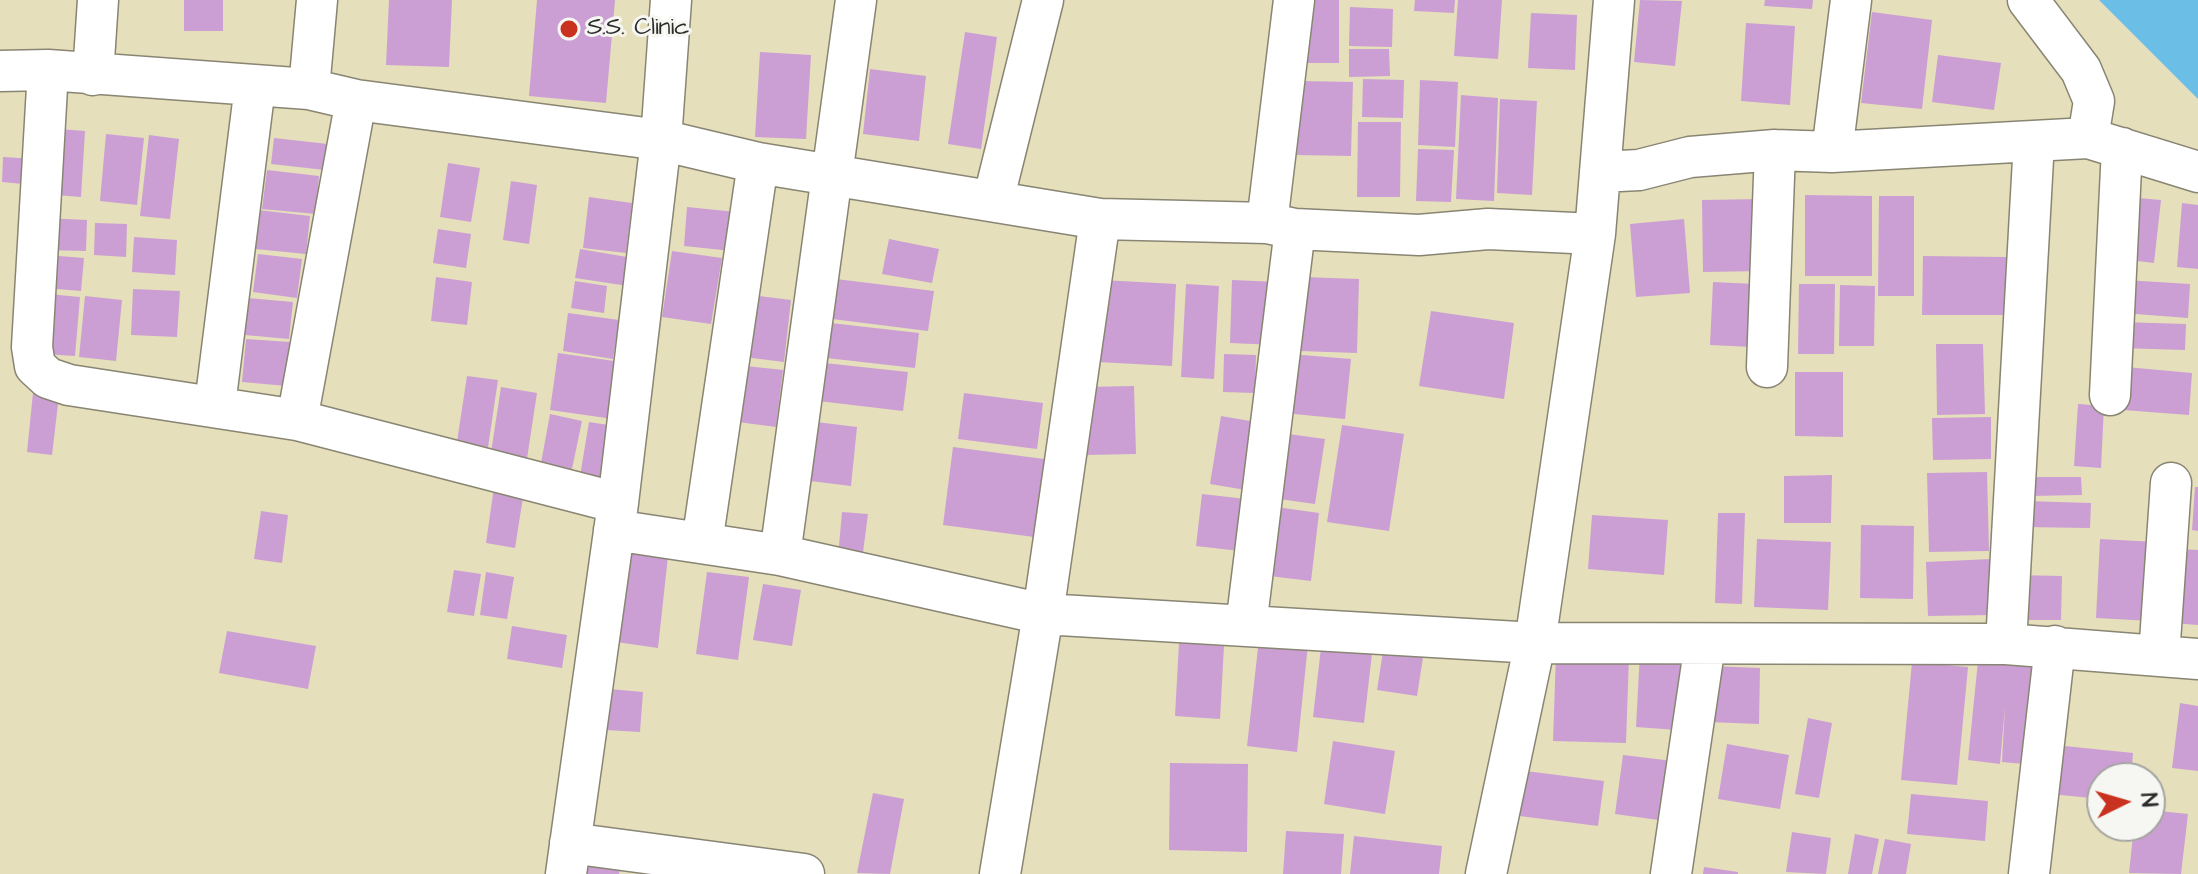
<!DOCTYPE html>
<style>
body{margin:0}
#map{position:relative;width:2198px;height:874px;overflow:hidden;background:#e6dfbb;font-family:"Architects Daughter",sans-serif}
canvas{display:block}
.north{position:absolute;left:2086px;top:762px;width:80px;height:80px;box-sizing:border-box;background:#f6f6f2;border:2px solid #a5a5a2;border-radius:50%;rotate:85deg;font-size:22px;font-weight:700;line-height:32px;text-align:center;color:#2b2b2b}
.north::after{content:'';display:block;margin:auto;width:28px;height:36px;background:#c8321e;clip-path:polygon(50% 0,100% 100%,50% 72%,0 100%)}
</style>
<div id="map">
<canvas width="2198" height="874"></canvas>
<div class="north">N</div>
</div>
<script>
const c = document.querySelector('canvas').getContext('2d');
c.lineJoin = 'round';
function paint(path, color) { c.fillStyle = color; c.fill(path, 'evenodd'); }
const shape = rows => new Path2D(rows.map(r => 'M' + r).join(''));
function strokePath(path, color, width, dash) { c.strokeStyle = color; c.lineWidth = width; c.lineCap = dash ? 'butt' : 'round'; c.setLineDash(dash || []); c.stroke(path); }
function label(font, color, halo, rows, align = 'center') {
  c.font = font + ' "Architects Daughter",sans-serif'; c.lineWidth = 6; c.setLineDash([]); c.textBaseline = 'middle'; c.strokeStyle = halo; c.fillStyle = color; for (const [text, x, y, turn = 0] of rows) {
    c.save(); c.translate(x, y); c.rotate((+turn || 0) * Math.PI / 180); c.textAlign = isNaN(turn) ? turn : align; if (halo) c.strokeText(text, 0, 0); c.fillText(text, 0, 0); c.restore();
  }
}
const water = shape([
 [2099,0,2198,0,2198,99]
]);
const building = shape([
 [184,0,223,0,223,31,184,31],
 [389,0,452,0,449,67,386,65],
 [537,0,615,0,606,103,529,96],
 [1303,0,1339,0,1339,63,1303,63],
 [1415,0,1455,0,1454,13,1414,11],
 [1458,0,1502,0,1498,59,1454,56],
 [1640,0,1682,1,1675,66,1634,62],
 [1765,0,1813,0,1812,9,1764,6],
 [1350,7,1393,9,1392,47,1349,46],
 [1872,12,1932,20,1922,109,1861,103],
 [1531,13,1577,15,1575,70,1528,68],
 [1746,23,1795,26,1790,105,1741,101],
 [965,32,997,37,981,149,948,144],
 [1349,49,1389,49,1390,76,1349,77],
 [760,52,811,55,806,139,755,137],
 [1938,55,2001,63,1994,110,1932,102],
 [870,69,926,76,919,141,863,134],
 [1363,79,1404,80,1403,118,1362,117],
 [1420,80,1458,82,1455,147,1418,145],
 [1300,81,1353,82,1351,156,1297,155],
 [1461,95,1498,98,1494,201,1456,199],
 [1500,99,1537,101,1532,195,1497,193],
 [1358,122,1401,122,1400,197,1357,197],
 [59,129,85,131,81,197,55,195],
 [106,134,144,138,137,205,100,201],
 [149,135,179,139,170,219,140,216],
 [274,138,328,144,325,170,271,164],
 [1418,149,1454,150,1451,202,1416,201],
 [3,157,36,159,34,185,2,182],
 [448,163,480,168,471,222,440,217],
 [267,170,319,176,316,214,262,209],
 [511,181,537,185,529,244,503,240],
 [1805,195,1872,196,1872,276,1805,276],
 [1879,196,1914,196,1914,296,1878,296],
 [589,197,632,203,626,253,583,248],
 [2127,197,2161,200,2154,263,2121,259],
 [1762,199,1763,271,1703,272,1702,200],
 [2182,203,2198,205,2198,269,2177,267],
 [687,207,736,212,732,251,684,246],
 [258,210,310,216,306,254,255,249],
 [44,218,87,220,86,251,43,250],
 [1684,219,1690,293,1636,297,1630,224],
 [95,223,127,224,126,257,94,255],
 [438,229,471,234,466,268,433,263],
 [134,237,177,240,175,275,132,272],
 [889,239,939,249,932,283,882,274],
 [580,249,633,258,628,286,575,278],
 [672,251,722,258,711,324,662,317],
 [258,254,302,259,297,298,253,292],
 [47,255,84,258,81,291,44,288],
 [1923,256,2006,257,2005,315,1922,315],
 [436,277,472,282,467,325,431,321],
 [1302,277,1359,279,1357,353,1300,351],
 [836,279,934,291,928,331,832,319],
 [1102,280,1176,284,1172,366,1098,362],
 [1232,280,1278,282,1275,345,1230,343],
 [2125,280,2190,284,2188,318,2123,313],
 [575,281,607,286,604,313,571,308],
 [1713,282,1755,284,1752,347,1710,345],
 [1186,284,1219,286,1214,379,1181,377],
 [1799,284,1835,284,1834,354,1798,354],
 [1840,285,1875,286,1874,346,1839,346],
 [133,289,180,291,177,337,131,335],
 [48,294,80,297,75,356,44,354],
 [751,295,791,300,784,362,744,357],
 [85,296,122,300,116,361,79,357],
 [248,298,293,302,289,339,245,335],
 [1431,311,1514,323,1504,399,1419,386],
 [568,313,619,320,613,359,563,351],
 [822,322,919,333,915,368,818,357],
 [2120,322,2186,324,2185,350,2119,348],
 [246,339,290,342,287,386,242,382],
 [1936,344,1983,344,1985,414,1937,415],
 [558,353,621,362,613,419,550,410],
 [1224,354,1256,355,1255,393,1223,392],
 [1290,354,1351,359,1345,419,1284,413],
 [815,362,908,372,903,411,810,400],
 [737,365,783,370,776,427,730,421],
 [2126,367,2192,373,2189,415,2123,410],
 [1795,372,1843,372,1843,437,1795,436],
 [467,376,498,380,487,454,456,448],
 [34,383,60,387,52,455,27,452],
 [1134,386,1136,454,1085,455,1083,387],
 [501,387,537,393,526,465,490,459],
 [964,393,1043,403,1037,449,958,439],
 [2078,404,2104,406,2101,468,2074,466],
 [550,414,582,421,572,469,541,463],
 [1221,416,1262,423,1252,491,1210,484],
 [1991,417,1991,459,1933,460,1932,418],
 [808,421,857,427,851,486,802,480],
 [589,422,621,427,613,481,580,476],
 [1342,425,1404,434,1389,531,1327,522],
 [1281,433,1325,439,1315,504,1272,498],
 [953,447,1044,459,1034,537,943,525],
 [1987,472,1989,551,1929,552,1927,473],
 [1832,475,1831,523,1784,523,1784,476],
 [2030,477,2081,477,2082,495,2030,496],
 [494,487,524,491,515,548,486,543],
 [2195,487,2198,487,2198,531,2192,530],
 [1202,494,1246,499,1240,551,1196,546],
 [2024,501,2091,503,2090,528,2023,527],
 [1269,506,1319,513,1311,581,1261,575],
 [261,511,288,515,282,563,254,559],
 [842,512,868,514,862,560,838,557],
 [1718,513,1745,513,1742,604,1715,603],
 [1592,515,1668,520,1664,575,1588,569],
 [1861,525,1914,526,1913,599,1860,598],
 [1757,539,1831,542,1828,610,1754,607],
 [2100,539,2156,542,2151,621,2096,618],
 [2178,549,2198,550,2198,625,2172,623],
 [627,551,668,556,658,648,616,642],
 [1991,559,1992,615,1928,616,1926,562],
 [454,570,481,574,474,616,447,612],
 [486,572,514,577,507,619,480,615],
 [707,572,749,577,738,660,696,654],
 [2014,575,2062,576,2061,620,2013,620],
 [763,584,801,590,792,646,753,640],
 [512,626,567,635,562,668,507,659],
 [227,631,316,646,308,689,219,673],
 [1259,639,1308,644,1297,752,1247,746],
 [1322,639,1373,645,1364,723,1313,717],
 [1179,643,1224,646,1220,719,1175,716],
 [1384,645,1424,651,1417,696,1377,690],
 [1640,652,1682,655,1677,730,1636,727],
 [1556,654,1629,656,1626,743,1553,741],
 [1978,661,2043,663,2035,765,2002,762,2005,706,2000,764,1968,760],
 [1912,662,1968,667,1957,785,1901,780],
 [1710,666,1760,668,1759,724,1708,722],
 [609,689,643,692,640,732,606,730],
 [2180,703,2198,706,2198,771,2172,768],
 [1808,718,1832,723,1819,798,1795,794],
 [1333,741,1395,751,1385,814,1324,804],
 [1727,744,1789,755,1780,809,1718,799],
 [2055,745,2133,753,2131,778,2102,778,2102,799,2050,794],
 [1623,755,1673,761,1666,821,1615,814],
 [1170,763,1248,764,1247,852,1169,850],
 [1510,769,1604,781,1598,826,1504,814],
 [873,793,904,799,890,874,857,873],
 [1911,794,1988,801,1985,841,1907,834],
 [2150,810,2188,814,2181,874,2129,873,2134,826,2150,826],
 [1286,831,1344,834,1341,874,1283,874],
 [1792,832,1831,838,1826,874,1786,872],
 [1855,834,1879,839,1872,874,1848,874],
 [1354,836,1442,846,1439,874,1350,874],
 [1885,839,1911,844,1906,874,1878,874],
 [588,855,621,861,619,874,585,874],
 [1704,867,1738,872,1738,874,1703,874]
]);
const minor = shape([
 [2028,0,2081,70,2094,101,2088,138],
 [48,70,32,347,35,366,48,378,69,385,297,420],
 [0,71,48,70,309,89,356,100,661,140,758,163,1100,219,1267,223,1295,229,1419,235,1488,229,1595,234],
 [93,75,98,0],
 [309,89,317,0],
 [356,100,297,420,618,503],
 [1832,152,1851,0],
 [1600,172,1639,170,1690,157,1775,150,1832,152,2088,138,2198,172],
 [993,201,1043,0],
 [1267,223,1294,0],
 [1767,367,1775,150],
 [2110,395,2122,148],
 [215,405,255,86],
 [614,530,780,555,1043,614,1535,643,2006,644,2198,659],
 [702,543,758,163],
 [780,555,856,0],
 [1246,626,1295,229],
 [2006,644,2034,141],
 [2159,656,2171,483],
 [570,843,804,874],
 [566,874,618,503,661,140,671,0],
 [1000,874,1043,614,1100,219],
 [1486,874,1535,643,1595,234,1614,0],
 [1671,874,1705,644],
 [2029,874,2055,646]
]);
const markers = [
 [569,29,10,"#c8321e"]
];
const poiNames = [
 ["S.S. Clinic",587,29]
];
paint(water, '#6bbfe7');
paint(building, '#cb9fd4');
strokePath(minor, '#888573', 43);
strokePath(minor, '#fff', 40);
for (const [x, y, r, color] of markers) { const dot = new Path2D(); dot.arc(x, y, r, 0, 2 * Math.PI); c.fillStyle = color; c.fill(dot); strokePath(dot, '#f6f6f2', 3); }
label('24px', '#2b2b2b', '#f6f6f2', poiNames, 'left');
</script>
